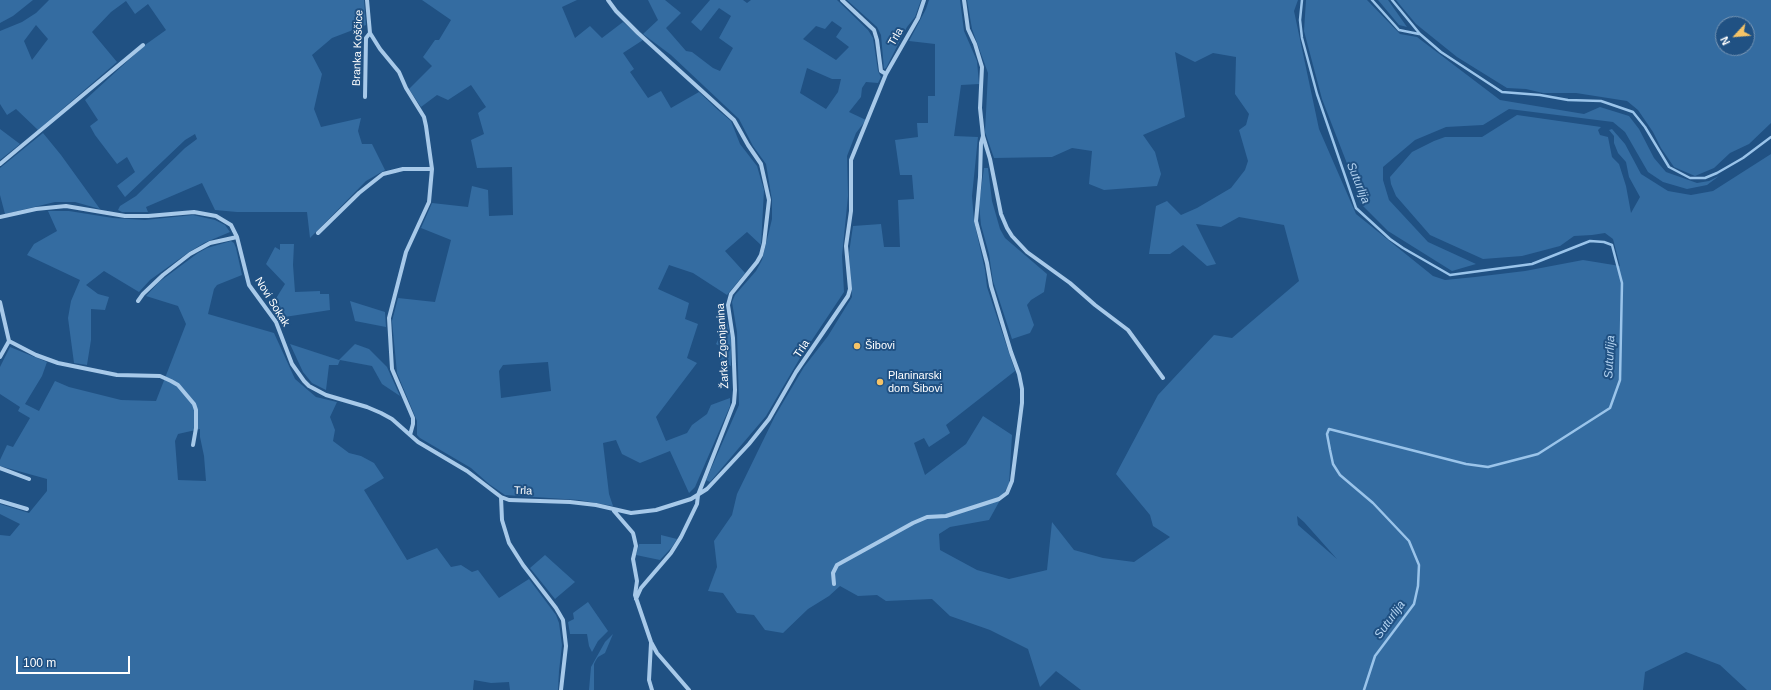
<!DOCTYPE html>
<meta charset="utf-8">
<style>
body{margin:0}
#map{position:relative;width:1771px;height:690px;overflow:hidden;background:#205183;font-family:Helvetica,sans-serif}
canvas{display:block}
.north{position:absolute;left:1715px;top:16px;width:40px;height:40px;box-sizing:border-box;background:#205183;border:1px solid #7997b5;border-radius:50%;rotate:244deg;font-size:11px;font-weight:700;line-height:16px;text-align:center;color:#fff}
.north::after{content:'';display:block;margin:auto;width:14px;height:18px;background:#f6c467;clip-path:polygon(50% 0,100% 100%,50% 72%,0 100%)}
.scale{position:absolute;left:16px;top:656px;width:114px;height:18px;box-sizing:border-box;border:2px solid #fff;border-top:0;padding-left:5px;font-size:12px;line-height:14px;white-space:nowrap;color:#fff;-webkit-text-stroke:3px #205183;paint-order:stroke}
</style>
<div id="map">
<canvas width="1771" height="690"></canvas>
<div class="north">N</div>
<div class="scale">100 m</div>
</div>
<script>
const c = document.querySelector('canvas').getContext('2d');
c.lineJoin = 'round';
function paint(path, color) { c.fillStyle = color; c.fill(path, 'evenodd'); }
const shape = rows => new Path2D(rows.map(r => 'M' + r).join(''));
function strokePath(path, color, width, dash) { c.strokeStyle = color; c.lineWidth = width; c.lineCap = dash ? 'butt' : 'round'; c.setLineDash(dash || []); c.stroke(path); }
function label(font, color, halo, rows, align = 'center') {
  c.font = font + ' Helvetica,sans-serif'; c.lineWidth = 4; c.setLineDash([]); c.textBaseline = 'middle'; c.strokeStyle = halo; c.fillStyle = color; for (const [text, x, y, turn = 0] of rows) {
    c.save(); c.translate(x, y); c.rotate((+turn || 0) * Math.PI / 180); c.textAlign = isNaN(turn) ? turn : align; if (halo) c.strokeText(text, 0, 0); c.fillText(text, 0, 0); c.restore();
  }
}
const green = shape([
 [0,0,33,0,13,16,0,23],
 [49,0,364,0,366,25,332,38,312,55,322,74,314,109,321,127,361,118,358,131,362,144,372,144,385,170,366,181,310,238,307,212,237,212,215,210,202,183,146,207,148,212,122,212,118,210,120,206,136,196,185,148,197,139,195,134,185,140,125,197,117,186,135,172,127,157,117,164,95,135,90,126,98,120,85,100,145,45,166,30,148,4,135,14,126,1,111,12,92,32,117,62,38,130,16,109,7,115,0,104,0,31,22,22,36,13],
 [36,25,48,39,32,60,24,41],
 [422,0,577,0,562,7,575,38,590,26,602,38,623,22,643,40,623,53,634,69,630,72,648,98,661,91,671,108,699,92,718,110,731,121,740,144,757,166,764,190,761,245,747,232,725,251,745,273,727,295,693,273,669,265,658,289,689,303,685,319,698,324,687,358,697,363,656,417,666,441,687,433,692,425,707,414,711,405,730,398,730,406,695,487,689,493,670,451,640,463,622,454,616,440,603,443,609,494,613,506,579,500,505,495,489,484,471,468,420,438,417,435,417,421,397,373,392,321,398,298,435,302,451,240,421,228,432,203,468,207,472,186,488,190,489,216,513,215,512,167,477,168,471,140,484,134,478,113,486,107,471,85,448,100,437,95,421,107,409,89,432,66,423,57,435,40,439,40,451,20],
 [548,362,551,391,501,398,499,371,503,365],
 [648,0,665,0,681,13,666,28,686,51,692,52,713,68,720,71,733,48,719,38,731,16,719,8,701,31,691,22,710,0,743,0,747,3,751,0,837,0,868,30,873,38,878,71,881,77,878,83,866,82,862,88,861,97,849,112,866,120,856,133,847,156,848,196,842,256,844,292,800,358,766,416,710,482,706,480,739,405,737,332,732,302,735,295,756,271,762,260,772,219,772,200,766,164,753,146,739,119,671,55,643,34,658,20],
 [832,21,842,28,836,37,849,47,836,60,803,39,816,26,825,29],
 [807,68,832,79,841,79,838,92,826,109,800,93],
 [847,0,921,0,915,17,907,27,886,68,884,69,881,35,877,27],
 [929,0,960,0,964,31,977,61,979,84,961,85,954,136,978,137,972,196,974,221,985,270,987,287,1015,371,946,425,950,433,929,447,924,438,914,443,925,475,966,444,983,416,1012,435,1009,484,989,520,950,527,939,534,940,550,977,570,1009,579,1047,570,1052,522,1074,550,1103,558,1134,562,1170,537,1153,526,1150,515,1116,474,1158,395,1214,335,1232,338,1299,281,1284,225,1239,217,1221,227,1196,224,1216,264,1207,266,1183,245,1170,254,1149,254,1156,206,1167,201,1181,215,1197,208,1231,188,1245,170,1248,161,1239,130,1246,125,1249,114,1235,94,1236,57,1213,53,1195,62,1175,52,1185,117,1143,135,1155,152,1161,174,1157,186,1104,190,1089,184,1092,151,1072,148,1052,157,994,158,985,132,988,73,972,29,967,0,1298,0,1294,11,1319,129,1356,214,1433,276,1445,280,1475,277,1525,271,1583,260,1620,266,1613,239,1605,233,1592,235,1574,236,1560,246,1522,256,1483,259,1430,235,1396,196,1391,184,1390,177,1412,152,1434,141,1445,137,1482,137,1517,115,1601,127,1598,130,1600,135,1608,137,1612,157,1619,164,1626,186,1631,213,1640,197,1629,177,1626,162,1618,153,1614,143,1614,136,1609,130,1612,129,1625,144,1641,174,1668,191,1691,195,1713,191,1771,154,1771,690,1747,690,1720,665,1686,652,1645,672,1643,690,1081,690,1056,671,1040,687,1028,649,990,630,950,616,932,599,886,601,877,595,858,596,840,586,829,596,808,609,783,633,765,630,754,615,737,613,723,593,708,591,717,567,714,541,732,515,737,494,775,416,804,367,828,336,852,297,849,253,853,226,881,224,884,247,900,247,898,200,914,199,912,175,900,175,895,140,918,137,917,123,928,123,928,96,935,96,935,44,909,41,926,9],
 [1297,516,1304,522,1337,559,1298,525],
 [1306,0,1367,0,1400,34,1417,37,1500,100,1584,114,1600,107,1629,116,1639,129,1654,158,1666,172,1697,183,1709,181,1719,176,1707,185,1687,189,1663,182,1648,172,1625,132,1613,122,1509,109,1483,125,1446,127,1415,140,1383,167,1383,180,1389,200,1428,242,1476,264,1452,271,1388,231,1360,203,1353,179,1322,99,1304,31],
 [1378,0,1388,0,1407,27,1399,25],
 [1396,0,1771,0,1771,123,1749,144,1730,153,1714,168,1695,176,1674,167,1661,148,1653,132,1638,110,1627,101,1576,93,1543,93,1526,89,1507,88,1457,57,1416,24],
 [1723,24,1747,24,1747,48,1723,48],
 [0,129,20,144,0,160],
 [43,133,61,155,100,209,75,202,55,202,5,214,0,195,0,168],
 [984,168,988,168,992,201,1000,229,1005,238,1047,274,1044,292,1031,300,1027,305,1034,325,1030,333,1012,339,993,281,989,254,981,225,979,204],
 [48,211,69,211,113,218,145,220,193,215,215,220,225,225,230,232,204,243,189,252,150,280,139,292,104,271,86,285,98,294,109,297,105,310,91,309,91,340,87,365,74,363,68,318,71,301,80,280,27,255,34,244,57,231],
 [231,241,234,243,236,248,242,275,217,285,214,289,208,314,274,333,295,379,316,397,337,402,330,417,335,430,333,441,349,453,361,456,374,463,384,478,364,490,407,560,437,548,451,567,461,565,472,572,478,570,499,598,529,579,556,615,559,623,562,645,559,671,558,690,510,690,509,682,491,683,474,680,473,690,0,690,0,535,10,536,20,524,0,514,0,504,29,513,47,491,47,479,0,466,0,460,7,445,13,447,30,418,18,411,20,407,0,394,0,367,10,347,47,362,42,376,25,404,39,411,55,381,69,387,121,400,156,401,186,324,178,306,146,296,159,282,198,253,207,248],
 [200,429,200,437,204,456,206,481,178,480,175,441,178,434],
 [280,244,294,244,293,265,295,292,320,291,320,294,329,294,330,310,278,318,270,308,285,284,266,264,275,247,280,250],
 [350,301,385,312,386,327,355,321],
 [727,322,731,337,731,366,720,360,724,349,716,344],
 [290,344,339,360,355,344,369,349,387,367,400,396,382,384,372,366,340,360,338,365,329,365,326,390,312,383,303,372],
 [661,535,677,539,672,547,660,560,636,555,639,544,661,544],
 [545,555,575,582,555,599,530,568],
 [588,602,608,631,598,641,592,652,589,646,587,634,570,634,568,622,574,619,573,613],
 [613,634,605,653,598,657,596,660,594,664,594,690,589,690,591,667,605,642]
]);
const stream = shape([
 [1302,0,1300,20,1302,38,1317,94,1356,208,1390,239,1403,248,1450,275,1532,264,1590,241,1604,242,1612,245,1622,283,1620,380,1610,408,1538,454,1488,467,1466,464,1329,429,1327,434,1330,450,1333,464,1340,475,1373,503,1409,541,1419,565,1418,586,1414,604,1375,656,1364,690],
 [1372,0,1399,30,1419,34],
 [1392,0,1420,34,1441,52,1502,92,1540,95,1568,100,1601,101,1633,112,1645,127,1669,167,1690,178,1705,178,1717,173,1743,158,1771,137]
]);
const street = shape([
 [367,0,370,33,380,49,399,72,406,88,424,117,426,126,432,169,429,202,406,252,389,318,392,369,413,418,413,424,410,435],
 [608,0,616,11,638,33,734,120,748,145,761,164,769,200,764,243,761,255,757,262,731,294,728,305,733,338,735,390,734,403,698,495,697,504,681,537,671,553,641,588,636,599],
 [842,0,874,30,877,40,881,71,886,74],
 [964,0,968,29,975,44,982,67,980,108,983,136,990,159,1001,214,1007,228,1012,236,1027,252,1070,283,1095,305,1128,330,1163,378],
 [365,97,366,38,370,33],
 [0,164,143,45],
 [0,217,36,209,66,206,125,216,148,216,194,212,216,216,231,225,237,237,249,285,276,322,292,364,304,381,309,386,326,395,367,407,381,413,392,419,418,442,467,471,501,497,502,520,509,543,523,565,556,608,563,620,566,646,561,690],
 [318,233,359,193,383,174,403,169,432,169],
 [138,301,143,294,163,275,190,254,210,243,237,237],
 [0,302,9,341,0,357],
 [9,341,36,355,58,363,117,375,160,376,171,381,178,385,194,404,196,410,196,428,193,445],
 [0,468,29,479],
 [501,497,509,500,570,502,596,505,631,513,656,510,691,499,707,489,749,444,769,419,796,372,848,296,850,289,846,246,851,211,851,160,886,74,918,18,924,0],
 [0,501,27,509],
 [614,511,633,533,634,537,636,546,633,559,637,581,635,595,651,642,657,653,689,690],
 [834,584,833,573,837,565,913,523,927,517,946,516,999,499,1007,493,1012,481,1022,403,1022,389,1019,374,1011,352,991,286,987,263,976,221,980,177,981,143,983,136],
 [651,643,649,680,652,690]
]);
const markers = [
 [857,346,4,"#f6c467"],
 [880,382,4,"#f6c467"]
];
const streetNames = [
 ["Trla",896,37,-60],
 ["Branka Koščice",358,48,-88],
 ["Novi Sokak",272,302,58],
 ["Žarka Zgonjanina",723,346,-93],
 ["Trla",802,349,-56],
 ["Trla",523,491,2]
];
const poiNames = [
 ["Šibovi",865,346],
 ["Planinarski",888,376],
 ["dom Šibovi",888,389]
];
const waterNames = [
 ["Suturlija",1358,183,68],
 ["Suturlija",1610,357,-87],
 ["Suturlija",1390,620,-54]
];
paint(green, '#346ca1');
strokePath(stream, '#9ac4ea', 2.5);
strokePath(street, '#a7c9e9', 4);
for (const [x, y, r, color] of markers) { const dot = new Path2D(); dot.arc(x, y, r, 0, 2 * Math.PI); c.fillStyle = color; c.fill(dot); strokePath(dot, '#205183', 1.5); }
label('11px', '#fff', '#205183', streetNames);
label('11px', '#fff', '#205183', poiNames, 'left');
label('italic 12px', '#b2d2f0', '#205183', waterNames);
</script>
